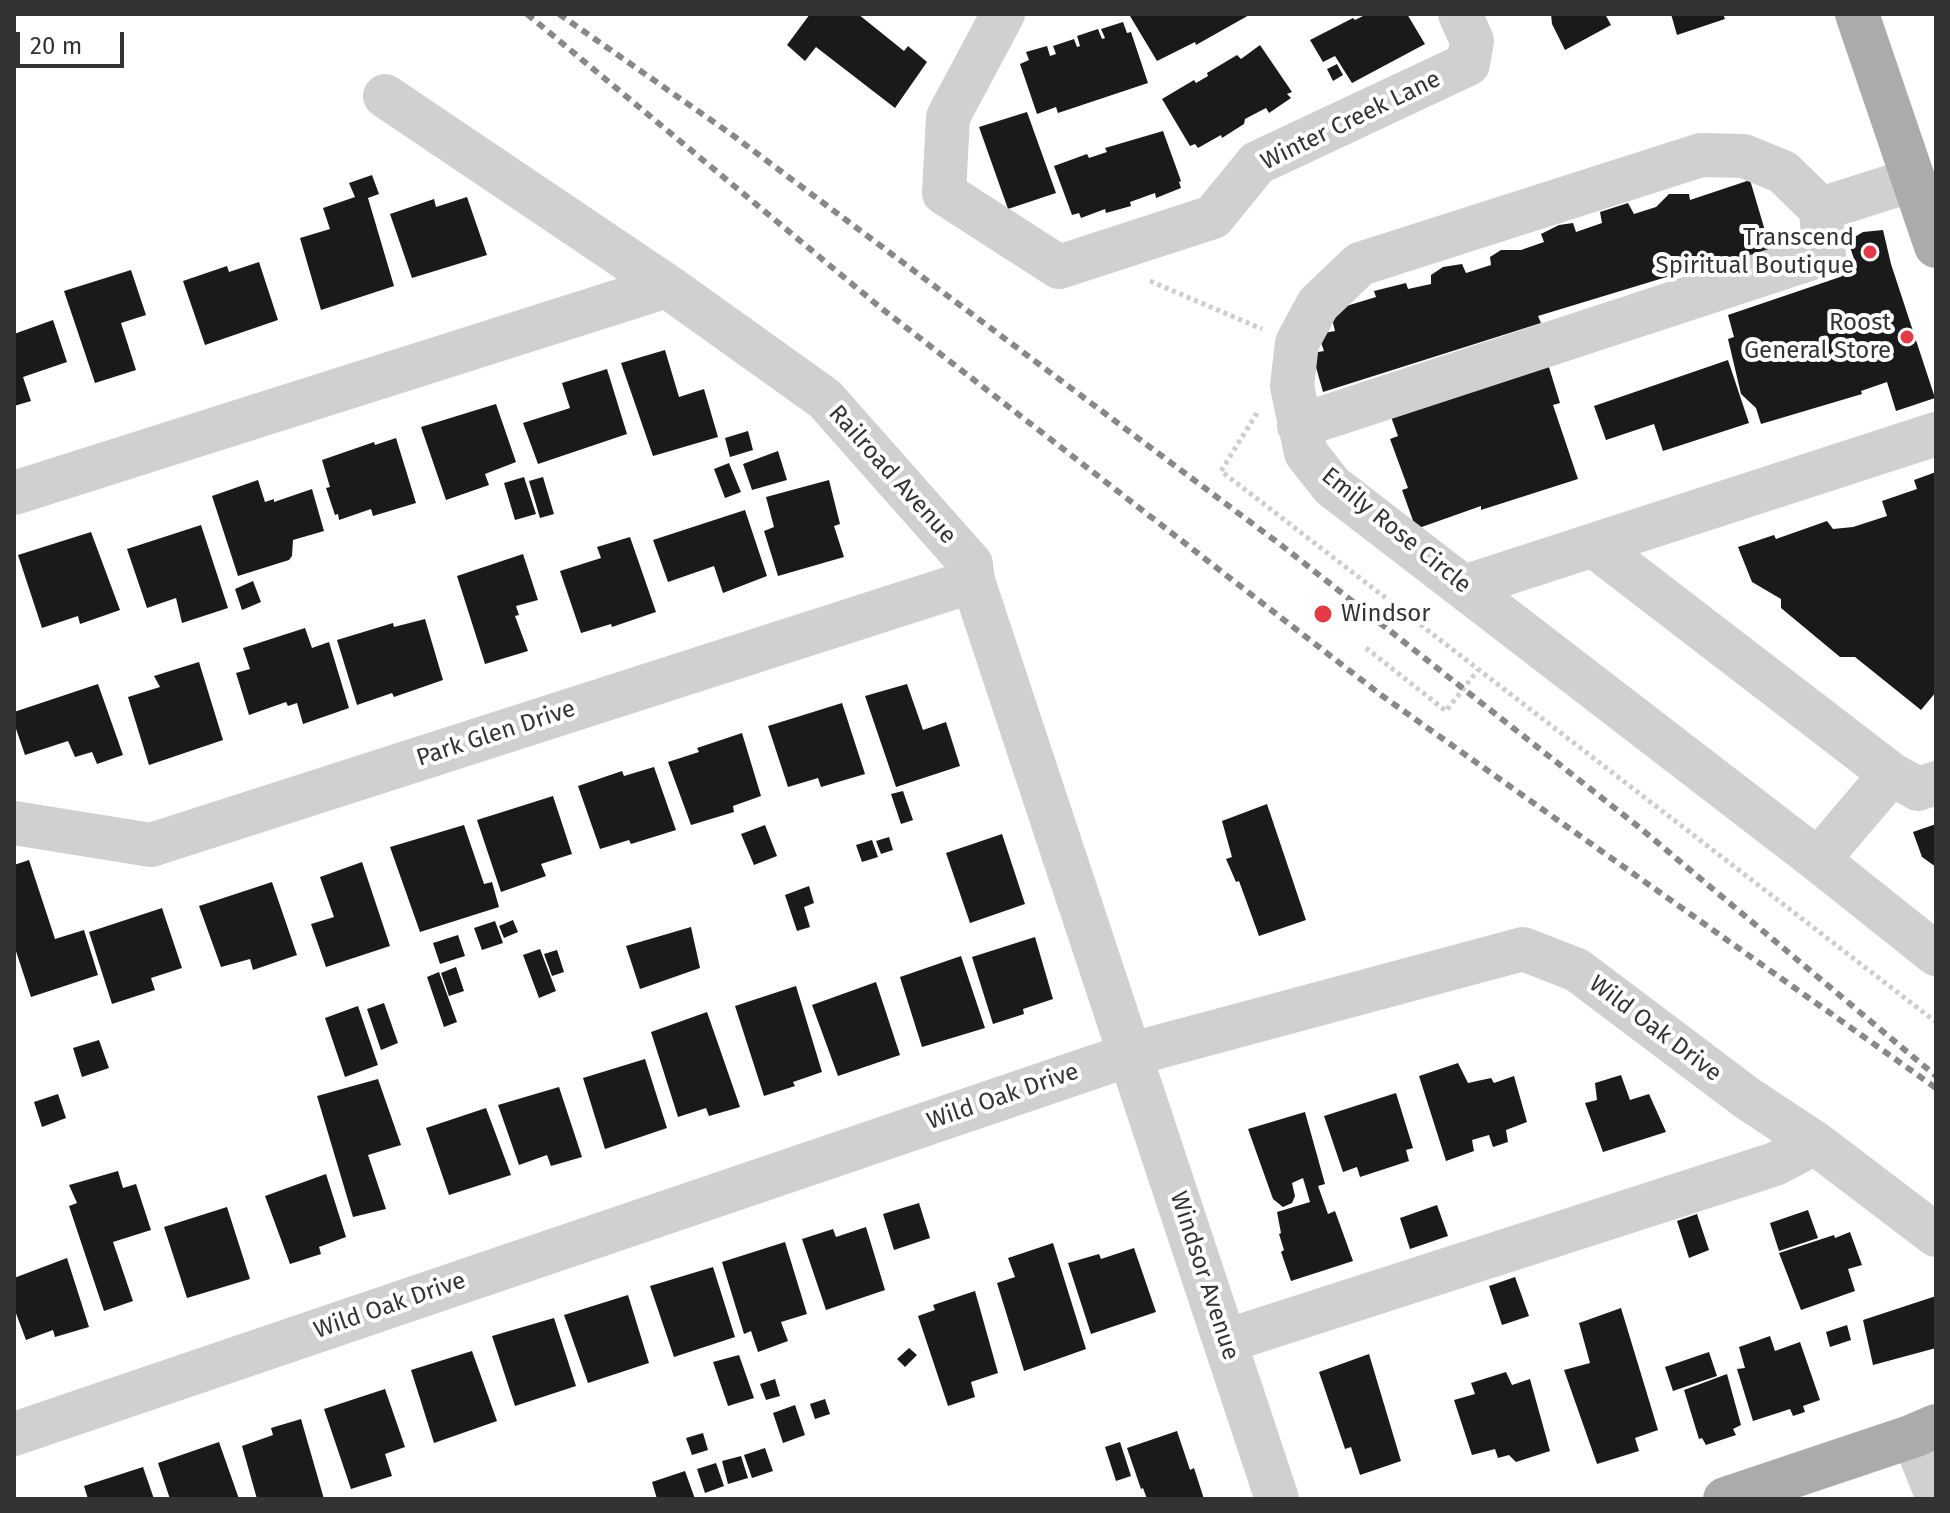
<!DOCTYPE html>
<style>
body{margin:0}
#map{position:relative;width:1950px;height:1513px;overflow:hidden;background:#fff;font-family:"Fira Sans",sans-serif}
canvas{display:block}
.frame{position:absolute;inset:0;border:16px solid #333;pointer-events:none}
.scale{position:absolute;left:16px;top:32px;width:108px;height:36px;box-sizing:border-box;border:4px solid #333;border-top:0;padding-left:10px;font-size:24px;line-height:28px;white-space:nowrap;color:#333;-webkit-text-stroke:6px #fff;paint-order:stroke}
</style>
<div id="map">
<canvas width="1950" height="1513"></canvas>
<div class="frame"></div>
<div class="scale">20 m</div>
</div>
<script>
const c = document.querySelector('canvas').getContext('2d');
c.lineJoin = 'round';
function paint(path, color) { c.fillStyle = color; c.fill(path, 'evenodd'); }
const shape = rows => new Path2D(rows.map(r => 'M' + r).join(''));
function strokePath(path, color, width, dash) { c.strokeStyle = color; c.lineWidth = width; c.lineCap = dash ? 'butt' : 'round'; c.setLineDash(dash || []); c.stroke(path); }
function label(font, color, halo, rows, align = 'center') {
  c.font = font + ' "Fira Sans",sans-serif'; c.lineWidth = 8; c.setLineDash([]); c.textBaseline = 'middle'; c.strokeStyle = halo; c.fillStyle = color; for (const [text, x, y, turn = 0] of rows) {
    c.save(); c.translate(x, y); c.rotate((+turn || 0) * Math.PI / 180); c.textAlign = isNaN(turn) ? turn : align; if (halo) c.strokeText(text, 0, 0); c.fillText(text, 0, 0); c.restore();
  }
}
const building = shape([
 [810,14,858,14,904,51,908,46,927,62,895,108,816,47,805,61,787,45],
 [1132,14,1251,14,1196,45,1195,42,1157,61,1130,16],
 [1367,14,1407,14,1425,44,1352,83,1335,56,1323,62,1310,40,1353,18,1355,20],
 [1551,14,1605,14,1611,25,1565,50,1552,24],
 [1671,14,1723,14,1725,19,1677,35],
 [1123,22,1127,33,1131,32,1148,83,1058,113,1056,107,1037,114,1020,64,1029,60,1026,52,1047,46,1050,56,1056,54,1053,46,1074,39,1077,47,1080,46,1077,36,1098,29,1102,39,1105,38,1101,29],
 [1260,45,1292,92,1287,94,1291,98,1269,113,1266,108,1245,119,1244,124,1222,138,1221,135,1198,148,1195,144,1190,146,1162,99,1194,80,1196,83,1208,76,1207,73,1237,55,1241,59],
 [1337,64,1343,75,1333,81,1327,69],
 [1027,112,1056,193,1008,209,979,127],
 [1163,131,1181,181,1179,182,1181,188,1156,198,1155,193,1130,202,1131,206,1106,213,1105,209,1081,218,1079,213,1072,215,1054,166,1087,154,1089,158,1107,152,1105,148],
 [372,175,379,194,368,198,394,286,321,310,300,238,330,229,323,208,355,197,349,183],
 [1750,180,1771,251,1685,279,1683,272,1538,316,1541,323,1323,392,1312,353,1324,351,1318,334,1335,331,1330,311,1376,297,1374,291,1406,283,1408,289,1431,284,1431,275,1443,267,1462,264,1466,273,1491,265,1490,257,1501,250,1521,250,1544,242,1541,234,1559,225,1573,223,1576,232,1602,223,1600,212,1628,203,1634,214,1656,207,1669,194,1689,194,1690,200],
 [467,197,487,255,412,278,390,214,434,199,436,207],
 [1883,230,1891,264,1935,398,1896,411,1887,382,1861,391,1862,394,1761,424,1756,408,1741,394,1728,339,1734,337,1728,315,1840,277,1856,265,1848,241,1863,232],
 [259,262,278,320,205,345,183,281,227,266,229,272],
 [131,270,146,315,121,323,136,370,95,383,64,291],
 [53,320,67,362,23,377,31,401,14,406,14,334],
 [665,350,679,397,704,389,718,437,653,456,621,363],
 [1728,360,1749,423,1663,451,1654,424,1606,440,1594,406],
 [1548,364,1560,403,1553,405,1578,479,1481,510,1481,506,1416,529,1402,490,1408,488,1390,439,1398,436,1390,414],
 [607,369,627,434,538,464,523,423,570,408,562,383],
 [496,404,516,462,485,474,489,485,446,500,421,427],
 [748,431,753,450,730,457,725,438],
 [396,438,416,503,373,516,371,509,339,520,338,514,335,515,326,488,330,487,322,460,374,442,375,445],
 [778,451,787,480,752,490,743,464],
 [729,463,741,492,725,498,714,469],
 [1936,472,1936,692,1921,710,1855,657,1840,657,1781,608,1781,599,1752,582,1738,547,1774,535,1776,539,1827,521,1833,529,1853,527,1887,516,1882,501,1917,489,1914,480],
 [524,477,536,514,515,520,504,483],
 [543,477,554,514,540,518,529,481],
 [258,480,265,502,274,499,274,502,312,489,324,531,293,540,292,556,289,560,238,576,212,496],
 [829,480,840,524,834,526,844,557,778,576,764,531,774,527,766,497],
 [745,510,767,576,723,593,714,566,668,582,653,540],
 [201,525,228,608,182,623,176,598,147,608,127,549],
 [91,532,120,610,80,624,78,616,42,628,18,555],
 [630,537,656,612,612,627,611,624,581,633,560,571,601,558,597,547],
 [523,554,538,600,516,606,519,615,515,616,528,651,485,664,457,576],
 [253,581,261,602,242,610,235,589],
 [425,619,443,680,394,697,392,693,357,705,337,640,393,623,394,627],
 [305,628,312,648,329,642,349,708,303,724,297,703,288,706,286,702,249,715,236,673,250,669,243,648],
 [199,662,223,740,149,765,128,697,160,687,154,676],
 [98,684,123,755,97,764,92,752,75,757,68,741,25,755,14,723,14,712],
 [907,684,923,730,946,722,960,766,896,787,865,696],
 [842,703,865,774,821,787,818,778,788,787,768,726],
 [742,733,761,796,733,806,734,812,691,825,668,762,699,752,697,748],
 [654,767,676,830,631,844,629,840,600,849,578,786,622,771,624,776],
 [903,791,913,820,901,824,891,794],
 [553,796,572,854,541,864,546,876,501,892,477,820],
 [1267,804,1306,920,1259,936,1239,881,1236,882,1226,859,1232,857,1222,821],
 [1936,824,1936,867,1922,857,1913,832],
 [464,825,484,884,492,882,499,907,420,932,390,847],
 [765,825,777,856,754,865,741,834],
 [1002,834,1025,904,970,923,946,853],
 [889,837,893,850,881,854,876,841],
 [872,840,878,857,862,862,856,845],
 [29,860,55,939,84,930,98,975,31,997,14,945,14,865],
 [362,862,390,946,326,967,311,924,334,917,320,877],
 [272,882,297,955,253,970,250,959,221,967,199,906],
 [809,886,814,903,804,907,810,927,797,931,785,895],
 [162,908,182,968,151,978,155,990,112,1004,89,932],
 [513,920,518,932,504,938,499,926],
 [495,921,503,943,482,950,474,928],
 [691,927,700,968,640,989,626,946],
 [458,935,465,956,440,964,433,943],
 [1035,937,1053,999,1023,1009,1024,1014,993,1024,972,957],
 [540,949,556,991,539,998,523,955],
 [557,950,564,972,552,976,544,954],
 [961,956,985,1028,922,1047,900,977],
 [456,967,464,991,449,996,441,973],
 [439,972,457,1022,444,1027,427,977],
 [876,982,900,1055,838,1076,812,1005],
 [796,986,822,1072,793,1082,795,1086,764,1096,735,1006],
 [384,1003,398,1043,381,1050,367,1009],
 [358,1006,378,1065,345,1077,325,1018],
 [707,1012,740,1107,709,1116,706,1108,678,1117,651,1032],
 [99,1040,109,1068,82,1077,73,1048],
 [645,1059,667,1128,605,1149,583,1078],
 [1458,1063,1468,1083,1491,1078,1494,1083,1514,1076,1527,1122,1506,1130,1508,1142,1493,1147,1489,1135,1472,1140,1474,1151,1446,1161,1419,1076],
 [1621,1075,1630,1100,1649,1094,1666,1132,1603,1152,1585,1103,1597,1100,1595,1083],
 [378,1079,401,1145,368,1155,386,1209,353,1217,317,1096],
 [559,1087,582,1157,551,1166,547,1155,519,1165,498,1105],
 [1396,1093,1413,1148,1406,1150,1409,1161,1360,1177,1357,1167,1343,1172,1324,1116],
 [58,1094,66,1118,42,1127,34,1102],
 [486,1108,511,1175,449,1195,426,1128],
 [1305,1112,1325,1184,1318,1186,1328,1214,1335,1211,1353,1261,1291,1281,1281,1252,1284,1250,1279,1234,1281,1233,1277,1212,1310,1202,1303,1178,1292,1183,1295,1196,1292,1203,1283,1207,1273,1199,1248,1129],
 [118,1171,123,1188,136,1184,151,1230,113,1242,133,1301,104,1311,69,1206,77,1203,69,1185],
 [326,1174,346,1237,319,1247,321,1254,290,1264,265,1196],
 [919,1203,930,1238,894,1250,883,1214],
 [1437,1205,1448,1236,1410,1249,1400,1218],
 [227,1207,250,1279,187,1298,164,1227],
 [1808,1210,1818,1238,1779,1251,1770,1223],
 [1697,1214,1709,1250,1689,1258,1677,1221],
 [866,1227,885,1290,826,1310,802,1239,833,1229,836,1237],
 [1850,1232,1862,1265,1848,1269,1855,1291,1801,1310,1779,1253,1834,1235,1835,1238],
 [785,1242,807,1314,781,1322,788,1341,758,1352,751,1331,744,1334,722,1262],
 [1053,1243,1086,1349,1024,1371,997,1283,1015,1277,1008,1258],
 [1134,1248,1156,1312,1091,1334,1068,1263,1099,1254,1101,1259],
 [67,1258,89,1327,55,1337,53,1330,26,1340,14,1308,14,1278],
 [713,1267,735,1337,674,1357,650,1286],
 [1515,1277,1529,1316,1502,1325,1489,1286],
 [975,1291,998,1373,971,1382,975,1397,948,1406,918,1316,935,1310,933,1305],
 [628,1295,649,1363,588,1383,564,1315],
 [1936,1296,1936,1348,1873,1365,1863,1320],
 [1621,1308,1658,1430,1635,1438,1639,1451,1597,1464,1564,1370,1590,1363,1579,1323],
 [554,1318,576,1386,515,1406,492,1336],
 [1847,1325,1851,1340,1830,1347,1826,1332],
 [1770,1336,1775,1351,1800,1342,1820,1400,1803,1406,1805,1412,1793,1416,1790,1409,1753,1421,1737,1369,1745,1368,1739,1347],
 [909,1348,917,1355,905,1367,897,1359],
 [472,1351,497,1421,434,1443,411,1370],
 [1709,1352,1717,1376,1673,1391,1665,1367],
 [1369,1354,1401,1461,1360,1475,1351,1447,1345,1449,1319,1372],
 [739,1355,754,1398,728,1406,713,1362],
 [1506,1372,1512,1385,1530,1379,1550,1451,1516,1462,1509,1455,1498,1458,1495,1449,1472,1455,1454,1400,1475,1394,1471,1383],
 [1727,1374,1741,1425,1733,1429,1736,1435,1706,1445,1702,1438,1699,1439,1684,1390],
 [775,1379,780,1396,766,1400,760,1384],
 [385,1389,405,1447,385,1454,392,1476,351,1489,324,1409],
 [825,1399,830,1414,815,1419,810,1404],
 [795,1405,805,1435,783,1443,773,1413],
 [301,1419,324,1499,257,1499,242,1446,273,1435,271,1428],
 [1177,1431,1190,1470,1194,1468,1204,1499,1147,1499,1143,1488,1141,1489,1127,1448],
 [703,1433,708,1450,692,1455,686,1438],
 [219,1442,239,1499,170,1499,158,1463],
 [1120,1442,1131,1476,1116,1481,1105,1447],
 [765,1448,773,1471,752,1478,744,1455],
 [741,1456,748,1478,728,1484,722,1461],
 [716,1463,724,1486,705,1493,697,1469],
 [143,1467,154,1499,88,1499,84,1486],
 [685,1471,695,1499,657,1499,652,1482]
]);
const path = shape([
 [1150,281,1262,329],
 [1257,413,1221,471,1936,1022],
 [1366,648,1446,711,1478,670]
]);
const minor = shape([
 [1003,14,948,117,944,193,1059,267,1213,217,1257,163,1468,64,1472,41,1460,14],
 [385,96,667,286,825,399,971,564,973,581,1277,1499],
 [1912,180,1821,209,1783,172,1744,156,1701,155,1360,264,1318,304,1297,343,1292,386,1306,453,1332,486,1818,860,1936,954],
 [1299,426,1824,254,1821,209],
 [14,493,667,286],
 [1593,545,1891,774,1818,860],
 [1464,587,1936,434],
 [1891,774,1918,789,1936,783],
 [14,823,151,845,973,581],
 [1226,1341,1775,1164,1815,1143],
 [14,1434,1132,1054,1523,949,1577,970,1747,1098,1815,1143,1936,1235],
 [1913,1436,1936,1493]
]);
const major = shape([
 [1857,14,1936,246],
 [1725,1499,1913,1436,1936,1426]
]);
const rail = shape([
 [527,14,881,308,1381,695,1936,1088],
 [559,14,731,134,1281,545,1640,828,1936,1076]
]);
const markers = [
 [1870,252,8,"#e63946"],
 [1907,337,8,"#e63946"],
 [1323,614,10,"#e63946"]
];
const streetNames = [
 ["Winter Creek Lane",1351,121,-26],
 ["Railroad Avenue",892,475,48],
 ["Emily Rose Circle",1396,531,39],
 ["Park Glen Drive",496,734,-18],
 ["Wild Oak Drive",1655,1029,37],
 ["Wild Oak Drive",1003,1097,-19],
 ["Windsor Avenue",1204,1276,72],
 ["Wild Oak Drive",390,1306,-19]
];
const poiNames = [
 ["Transcend",1854,238],
 ["Spiritual Boutique",1854,266],
 ["Roost",1891,323],
 ["General Store",1891,351],
 ["Windsor",1341,614,"left"]
];
paint(building, '#1a1a1a');
strokePath(path, '#cdcdcd', 5, [4, 4]);
strokePath(minor, '#d0d0d0', 44);
strokePath(major, '#ababab', 44);
strokePath(rail, '#888', 6, [8, 6]);
for (const [x, y, r, color] of markers) { const dot = new Path2D(); dot.arc(x, y, r, 0, 2 * Math.PI); c.fillStyle = color; c.fill(dot); strokePath(dot, '#fff', 3); }
label('24px', '#333', '#fff', streetNames);
label('24px', '#333', '#fff', poiNames, 'right');
</script>
